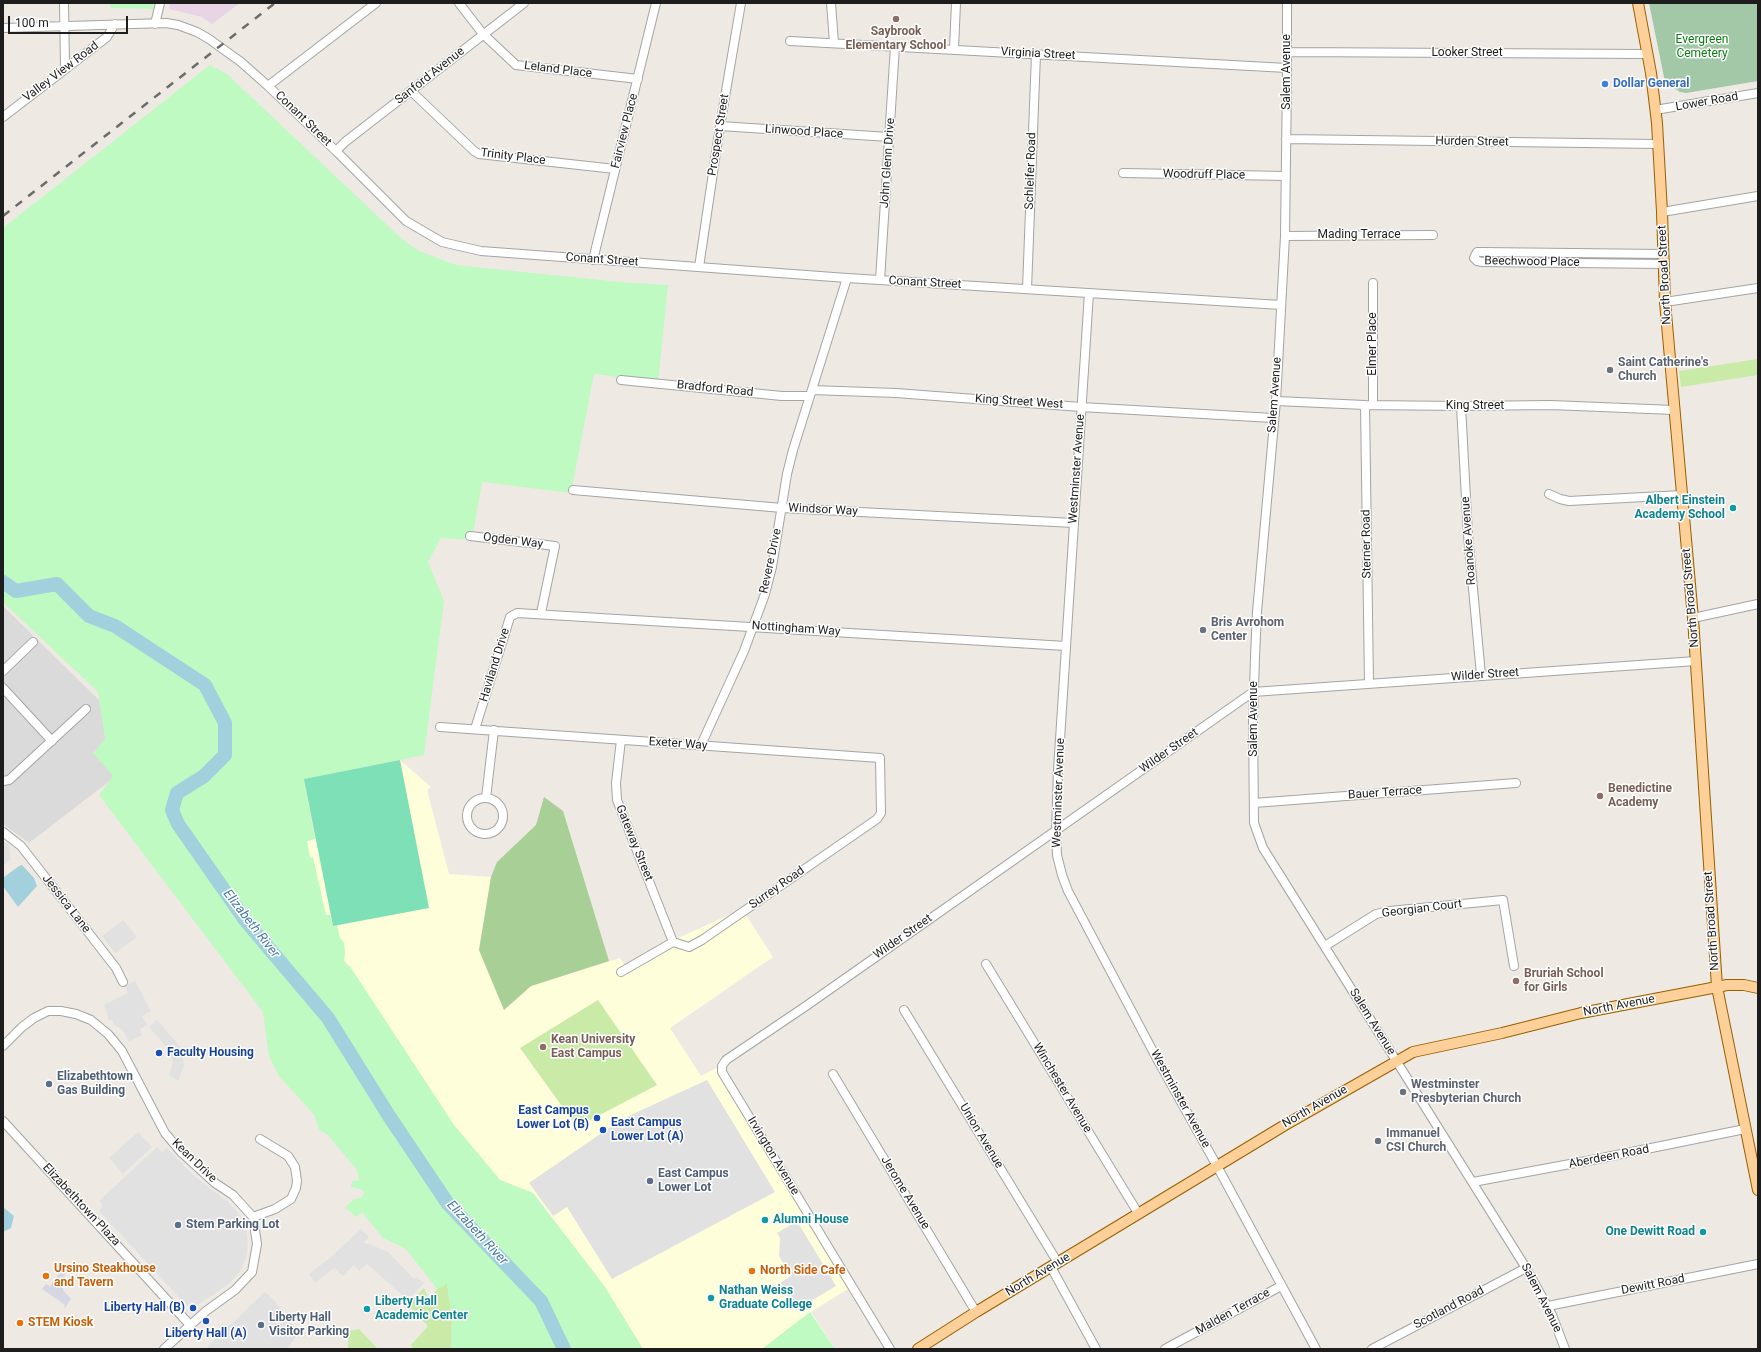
<!DOCTYPE html>
<style>
body{margin:0}
#map{position:relative;width:1761px;height:1352px;overflow:hidden;background:#eeeae3;font-family:Roboto,sans-serif}
canvas{display:block}
.frame{position:absolute;inset:0;border:4px solid #1d1d1d;pointer-events:none}
.scale{position:absolute;left:8px;top:16px;width:120px;height:18px;box-sizing:border-box;border:2px solid #1d1d1d;border-top:0;padding-left:5px;font-size:12px;line-height:14px;white-space:nowrap;color:#1d1d1d;-webkit-text-stroke:3px #fff;paint-order:stroke}
</style>
<div id="map">
<canvas width="1761" height="1352"></canvas>
<div class="frame"></div>
<div class="scale">100 m</div>
</div>
<script>
const c = document.querySelector('canvas').getContext('2d');
c.lineJoin = 'round';
function paint(path, color) { c.fillStyle = color; c.fill(path, 'evenodd'); }
const shape = rows => new Path2D(rows.map(r => 'M' + r).join(''));
function strokePath(path, color, width, dash) { c.strokeStyle = color; c.lineWidth = width; c.lineCap = dash ? 'butt' : 'round'; c.setLineDash(dash || []); c.stroke(path); }
function label(font, color, halo, rows, align = 'center') {
  c.font = font + ' Roboto,sans-serif'; c.lineWidth = 3; c.setLineDash([]); c.textBaseline = 'middle'; c.strokeStyle = halo; c.fillStyle = color; for (const [text, x, y, turn = 0] of rows) {
    c.save(); c.translate(x, y); c.rotate((+turn || 0) * Math.PI / 180); c.textAlign = isNaN(turn) ? turn : align; if (halo) c.strokeText(text, 0, 0); c.fillText(text, 0, 0); c.restore();
  }
}
const residential = shape([
 [3,606,150,750,29,843,3,824]
]);
const industrial = shape([
 [170,3,240,3,212,24,202,17,169,9]
]);
const education = shape([
 [400,760,431,787,427,790,449,874,491,877,479,950,504,1010,531,986,620,958,626,967,676,939,742,909,773,957,670,1028,701,1076,718,1067,791,1187,848,1289,811,1312,835,1349,643,1349,605,1287,533,1193,500,1180,454,1125,344,961,326,916,313,858,310,858,307,841,315,839]
]);
const grass = shape([
 [1758,359,1758,375,1681,387,1679,371],
 [598,1000,657,1085,577,1127,520,1048],
 [447,1283,452,1317,451,1349,413,1349,411,1345,428,1326,408,1305,424,1288,429,1299,437,1289],
 [359,1329,378,1349,348,1349,349,1331]
]);
const forest = shape([
 [544,797,563,811,609,961,531,986,504,1010,479,950,491,877,497,862,536,825]
]);
const cemetery = shape([
 [1649,3,1758,3,1758,81,1686,93,1680,92,1665,82]
]);
const park = shape([
 [109,3,154,3,153,9,111,8],
 [210,65,227,74,402,239,419,251,456,265,620,282,668,285,658,382,594,374,571,493,482,482,472,540,441,538,428,562,444,601,424,755,304,779,315,839,307,841,310,858,313,858,326,915,330,915,333,926,337,925,340,938,344,943,345,953,344,961,351,968,454,1125,500,1180,533,1193,605,1287,643,1349,451,1349,452,1317,447,1284,437,1289,406,1249,383,1238,362,1212,356,1217,345,1207,354,1199,360,1198,363,1196,364,1192,360,1189,351,1187,351,1185,352,1181,359,1180,357,1170,327,1134,319,1130,315,1116,279,1076,269,1056,263,1012,99,795,113,776,93,753,105,739,98,692,3,602,3,228],
 [810,1312,835,1349,762,1349]
]);
const pitch = shape([
 [400,760,429,908,333,926,304,779]
]);
const parking = shape([
 [3,841,9,845,11,859,3,866],
 [123,920,137,937,115,953,102,936],
 [135,981,151,1011,142,1016,147,1025,140,1029,142,1035,129,1042,122,1029,114,1025,112,1020,109,1020,104,1005,128,993,125,986],
 [157,1020,177,1043,182,1050,184,1066,178,1081,169,1075,173,1062,169,1050,149,1027],
 [707,1080,775,1192,612,1279,567,1207,553,1216,529,1183,622,1119],
 [138,1132,152,1147,123,1174,109,1158],
 [157,1147,162,1152,167,1148,193,1175,228,1202,243,1219,246,1230,248,1244,246,1257,241,1270,230,1283,195,1307,192,1301,187,1306,99,1211,103,1206,99,1201],
 [797,1221,836,1286,796,1310,780,1283,791,1276,779,1256,780,1238,777,1233],
 [361,1229,369,1237,363,1243,369,1244,388,1252,414,1279,417,1277,424,1283,408,1300,367,1264,359,1271,354,1265,343,1276,334,1268,315,1283,309,1274,331,1257],
 [265,1292,274,1300,297,1330,295,1338,287,1349,209,1349,207,1347]
]);
const plaza = shape([
 [63,1268,67,1271,62,1281,63,1290,71,1299,65,1308,64,1307,65,1305,42,1289,46,1284,50,1286]
]);
const water = shape([
 [22,865,34,878,37,886,18,907,3,886,3,878,19,866],
 [3,1207,14,1216,11,1228,3,1232]
]);
const river = shape([
 [3,582,16,591,57,584,89,616,115,626,205,685,225,723,225,755,204,776,177,793,172,810,178,824,245,920,328,1018,389,1116,448,1204,541,1301,564,1349]
]);
const minor = shape([
 [64,3,65,68],
 [459,3,483,34,516,65,638,79],
 [831,3,834,43],
 [1287,3,1287,79,1285,236,1276,401,1257,612,1255,657,1253,721,1254,823,1263,848,1526,1268,1552,1315,1565,1349],
 [155,24,160,3],
 [3,28,166,23,178,25,197,32,209,39,241,62,268,86,336,151,406,221,442,242,481,251,847,278,1281,305],
 [790,41,1287,68],
 [954,49,956,3],
 [1287,52,1648,54],
 [268,86,376,3],
 [411,91,474,151,479,154,615,169],
 [1655,110,1758,93],
 [3,117,107,37,115,24],
 [720,126,889,137],
 [1286,139,1658,144],
 [336,151,345,142,524,3],
 [1123,173,1286,176],
 [1662,212,1758,196],
 [1285,236,1433,235],
 [1664,254,1481,252,1477,252,1474,258,1477,261,1483,262,1664,264],
 [593,260,656,3],
 [699,267,720,126,741,3],
 [880,280,895,46],
 [1373,283,1373,404],
 [1027,289,1036,54],
 [1089,293,1058,770,1056,831,1057,855,1062,875,1068,891,1156,1057,1217,1166,1316,1349],
 [1665,302,1758,288],
 [621,380,782,396,810,396],
 [812,390,896,393,1081,407,1273,418],
 [1276,401,1365,405,1461,406,1551,405,1674,410],
 [1365,405,1369,683],
 [1461,406,1468,535,1481,675],
 [573,490,782,508,1074,523],
 [1549,494,1560,499,1569,501,1682,495],
 [470,536,555,546,541,613],
 [1693,618,1758,604],
 [3,671,33,642],
 [3,688,52,741],
 [440,727,880,758,881,813,877,819,702,940,689,947,673,942,621,972],
 [475,729,510,617,517,613,1066,646],
 [621,740,616,783,617,800,673,942],
 [701,745,744,651,765,594,772,567,787,474,793,450,847,278],
 [3,781,9,780,86,709],
 '467 816a18 18 0 1 1 36 0a18 18 0 1 1-36 0Z',
 [486,798,494,730],
 [1254,803,1516,783],
 [3,832,21,846,116,968,123,982],
 [1325,946,1376,914,1389,911,1503,900,1514,966],
 [986,964,1138,1213],
 [904,1010,1058,1263],
 [3,1046,22,1027,34,1018,48,1011,61,1011,76,1014,91,1020,108,1034,122,1051,165,1133,181,1152,215,1183,233,1195,253,1217,257,1244,252,1272,235,1290,206,1311,164,1349],
 [833,1074,976,1312],
 [3,1121,190,1325],
 [1473,1182,1597,1159,1745,1129],
 [253,1217,275,1209,291,1199,296,1188,297,1181,295,1167,288,1156,260,1139],
 [1051,1267,1096,1349],
 [1548,1306,1758,1264],
 [890,1349,722,1072,722,1066,726,1060,806,1006,1253,692,1696,661],
 [1165,1349,1281,1286],
 [1372,1349,1526,1268]
]);
const major = shape([
 [1638,3,1651,73,1657,123,1662,212,1665,302,1693,618,1717,987,1758,1190],
 [918,1349,976,1312,1285,1125,1413,1052,1502,1033,1581,1013,1717,987,1727,985,1744,985,1758,988]
]);
const rail = shape([
 [3,216,275,3]
]);
const markers = [
 [896,19,4,"#8d6e63"],
 [1605,84,4,"#3f7fe0"],
 [1610,370,4,"#6b7280"],
 [1733,508,4,"#0f9aa8"],
 [1203,630,4,"#6b7280"],
 [1600,796,4,"#8d6e63"],
 [1516,981,4,"#8d6e63"],
 [543,1047,4,"#8d6e63"],
 [159,1053,4,"#1a4fb4"],
 [49,1084,4,"#5c6f8a"],
 [1403,1092,4,"#6b7280"],
 [597,1118,4,"#1a4fb4"],
 [603,1130,4,"#1a4fb4"],
 [1378,1141,4,"#6b7280"],
 [650,1181,4,"#5c6f8a"],
 [765,1220,4,"#0f9aa8"],
 [178,1225,4,"#5c6f8a"],
 [1703,1232,4,"#0f9aa8"],
 [752,1271,4,"#e8710a"],
 [46,1276,4,"#e8710a"],
 [711,1298,4,"#0f9aa8"],
 [193,1308,4,"#1a4fb4"],
 [367,1309,4,"#0f9aa8"],
 [206,1321,4,"#1a4fb4"],
 [20,1323,4,"#e8710a"],
 [261,1325,4,"#5c6f8a"]
];
const educationNames = [
 ["Saybrook",896,32,"center"],
 ["Elementary School",896,46,"center"],
 ["Benedictine",1608,789],
 ["Academy",1608,803],
 ["Bruriah School",1524,974],
 ["for Girls",1524,988],
 ["Kean University",551,1040],
 ["East Campus",551,1054]
];
const parkNames = [
 ["Evergreen",1702,40],
 ["Cemetery",1702,54]
];
const streetNames = [
 ["Looker Street",1467,53],
 ["Virginia Street",1038,54,3],
 ["Leland Place",558,70,7],
 ["Valley View Road",61,72,-37],
 ["Salem Avenue",1287,72,-90],
 ["Sanford Avenue",430,76,-38],
 ["Lower Road",1707,102,-10],
 ["Conant Street",303,119,44],
 ["Fairview Place",625,131,-76],
 ["Linwood Place",804,132,4],
 ["Prospect Street",719,135,-81],
 ["Hurden Street",1472,142,1],
 ["Trinity Place",513,157,7],
 ["John Glenn Drive",888,163,-86],
 ["Schleifer Road",1031,171,-88],
 ["Woodruff Place",1204,175,1],
 ["Mading Terrace",1359,235],
 ["Conant Street",602,260,4],
 ["Beechwood Place",1532,262,1],
 ["North Broad Street",1665,275,-93],
 ["Conant Street",925,283,3],
 ["Elmer Place",1373,344,-90],
 ["Bradford Road",715,389,6],
 ["Salem Avenue",1275,395,-86],
 ["King Street West",1019,402,4],
 ["King Street",1475,406],
 ["Westminster Avenue",1077,469,-86],
 ["Windsor Way",823,510,3],
 ["Ogden Way",513,541,7],
 ["Roanoke Avenue",1469,541,-94],
 ["Sterner Road",1367,544,-91],
 ["Revere Drive",771,561,-78],
 ["North Broad Street",1691,598,-95],
 ["Nottingham Way",796,629,4],
 ["Haviland Drive",495,665,-73],
 ["Wilder Street",1485,675,-4],
 ["Salem Avenue",1254,719,-90],
 ["Exeter Way",678,744,4],
 ["Wilder Street",1169,751,-35],
 ["Westminster Avenue",1059,793,-88],
 ["Bauer Terrace",1385,793,-4],
 ["Gateway Street",634,843,68],
 ["Surrey Road",777,888,-35],
 ["Jessica Lane",66,904,52],
 ["Georgian Court",1422,909,-7],
 ["North Broad Street",1712,921,-94],
 ["Wilder Street",903,937,-35],
 ["North Avenue",1619,1006,-11],
 ["Salem Avenue",1372,1022,58],
 ["Winchester Avenue",1062,1088,59],
 ["Westminster Avenue",1180,1099,61],
 ["North Avenue",1315,1107,-30],
 ["Union Avenue",981,1136,59],
 ["Irvington Avenue",773,1156,59],
 ["Aberdeen Road",1609,1157,-11],
 ["Kean Drive",194,1161,44],
 ["Jerome Avenue",905,1193,59],
 ["Elizabethtown Plaza",81,1205,47],
 ["North Avenue",1038,1275,-31],
 ["Dewitt Road",1653,1285,-11],
 ["Salem Avenue",1541,1298,63],
 ["Scotland Road",1449,1308,-28],
 ["Malden Terrace",1233,1312,-29]
];
const shopNames = [
 ["Dollar General",1613,84]
];
const worshipNames = [
 ["Saint Catherine's",1618,363],
 ["Church",1618,377],
 ["Bris Avrohom",1211,623],
 ["Center",1211,637],
 ["Westminster",1411,1085],
 ["Presbyterian Church",1411,1099],
 ["Immanuel",1386,1134],
 ["CSI Church",1386,1148]
];
const cultureNames = [
 ["Albert Einstein",1725,501,"right"],
 ["Academy School",1725,515,"right"],
 ["Alumni House",773,1220],
 ["One Dewitt Road",1695,1232,"right"],
 ["Nathan Weiss",719,1291],
 ["Graduate College",719,1305],
 ["Liberty Hall",375,1302],
 ["Academic Center",375,1316]
];
const transitNames = [
 ["Faculty Housing",167,1053],
 ["East Campus",589,1111,"right"],
 ["Lower Lot (B)",589,1125,"right"],
 ["East Campus",611,1123],
 ["Lower Lot (A)",611,1137],
 ["Liberty Hall (B)",185,1308,"right"],
 ["Liberty Hall (A)",206,1334,"center"]
];
const serviceNames = [
 ["Elizabethtown",57,1077],
 ["Gas Building",57,1091],
 ["East Campus",658,1174],
 ["Lower Lot",658,1188],
 ["Stem Parking Lot",186,1225],
 ["Liberty Hall",269,1318],
 ["Visitor Parking",269,1332]
];
const foodNames = [
 ["Ursino Steakhouse",54,1269],
 ["and Tavern",54,1283],
 ["North Side Cafe",760,1271],
 ["STEM Kiosk",28,1323]
];
const waterNames = [
 ["Elizabeth River",251,924,52],
 ["Elizabeth River",477,1233,47]
];
paint(residential, '#dbdada');
paint(industrial, '#e8d4e5');
paint(education, '#fffedb');
paint(grass, '#caeaa7');
paint(forest, '#a8cf96');
paint(cemetery, '#a3c8a8');
paint(park, '#befac1');
paint(pitch, '#7ee0b7');
paint(parking, '#e1e1e1');
paint(plaza, '#d7d7e4');
paint(water, '#a2d1dd');
strokePath(river, '#a2d1dd', 14);
strokePath(minor, '#a4a4a4', 10);
strokePath(major, '#966000', 12);
strokePath(minor, '#fff', 8);
strokePath(major, '#fdcf99', 10);
strokePath(rail, '#6b6b6b', 2.5, [8, 8]);
for (const [x, y, r, color] of markers) { const dot = new Path2D(); dot.arc(x, y, r, 0, 2 * Math.PI); c.fillStyle = color; c.fill(dot); strokePath(dot, '#fff', 1.5); }
label('bold 12px', '#785e54', '#fff', educationNames, 'left');
label('12px', '#097d10', '#fff', parkNames);
label('12px', '#1d1d1d', '#fff', streetNames);
label('bold 12px', '#366cbe', '#fff', shopNames, 'left');
label('bold 12px', '#5b616d', '#fff', worshipNames, 'left');
label('bold 12px', '#0d838f', '#fff', cultureNames, 'left');
label('bold 12px', '#164399', '#fff', transitNames, 'left');
label('bold 12px', '#4e5e75', '#fff', serviceNames, 'left');
label('bold 12px', '#c56008', '#fff', foodNames, 'left');
label('italic 13px', '#4579a6', '#fff', waterNames);
</script>
